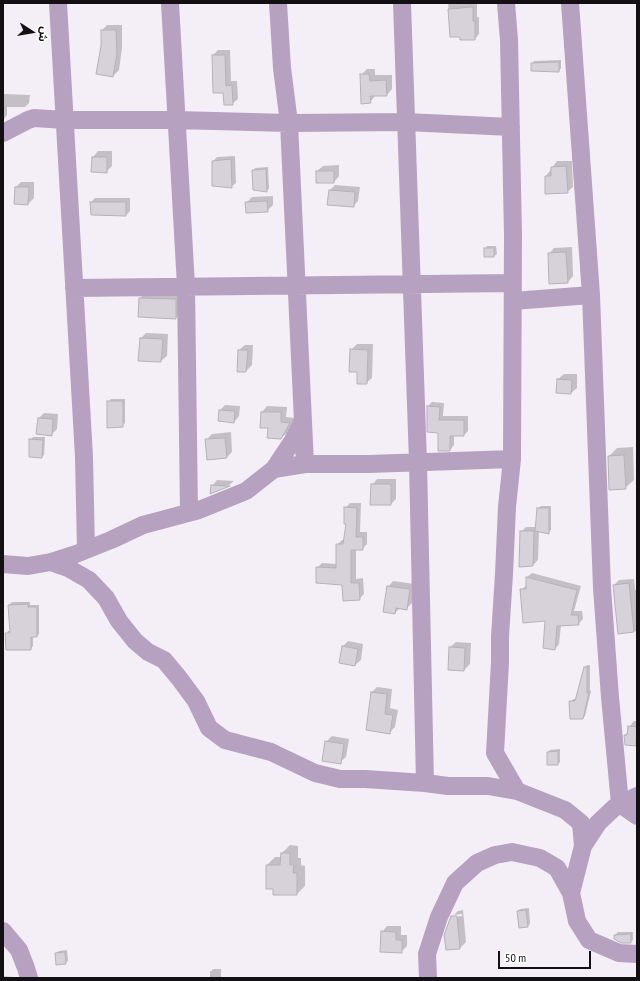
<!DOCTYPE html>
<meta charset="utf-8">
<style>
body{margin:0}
#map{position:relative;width:640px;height:981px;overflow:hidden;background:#f4eff7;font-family:"PT Sans Narrow","Noto Sans Arabic",sans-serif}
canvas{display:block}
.frame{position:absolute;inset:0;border:4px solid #121013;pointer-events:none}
.north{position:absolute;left:12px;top:12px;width:40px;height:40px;-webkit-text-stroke:3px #fff;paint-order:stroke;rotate:102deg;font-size:11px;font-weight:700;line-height:16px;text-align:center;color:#121013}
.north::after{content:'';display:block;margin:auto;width:14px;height:18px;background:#121013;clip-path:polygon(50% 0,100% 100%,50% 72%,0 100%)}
.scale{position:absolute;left:498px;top:951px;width:93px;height:18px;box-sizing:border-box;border:2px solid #121013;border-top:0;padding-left:5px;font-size:12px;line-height:14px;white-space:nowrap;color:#121013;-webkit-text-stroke:3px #fff;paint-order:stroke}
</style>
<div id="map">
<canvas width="640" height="981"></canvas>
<div class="frame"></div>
<div class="north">ش</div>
<div class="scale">50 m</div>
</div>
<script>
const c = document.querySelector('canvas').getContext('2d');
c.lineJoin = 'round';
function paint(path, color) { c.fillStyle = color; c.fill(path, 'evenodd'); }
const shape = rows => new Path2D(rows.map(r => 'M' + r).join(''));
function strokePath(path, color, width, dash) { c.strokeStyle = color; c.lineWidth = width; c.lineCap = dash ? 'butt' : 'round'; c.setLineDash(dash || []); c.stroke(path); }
const shadow = shape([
 [448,3,477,3,477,17,479,17,479,34,475,39,461,36,451,36],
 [107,25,122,25,122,48,119,70,113,76,102,46,102,30],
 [218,50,230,50,231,81,237,81,238,99,232,104,224,92,213,55],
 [561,60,561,68,559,71,532,64,534,61],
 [367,69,375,69,375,75,392,75,392,89,387,95,376,95,370,102,361,75],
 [3,94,30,95,29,103,25,107,7,107,7,115,3,120],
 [98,151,112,151,112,166,106,172,93,157],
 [235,156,236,183,231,187,213,161,217,157],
 [557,161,572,161,573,187,567,192,546,176],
 [339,165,339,176,334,182,317,171,323,166],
 [268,167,269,188,267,191,253,171,255,168],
 [21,182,34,182,34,198,28,204,15,203,16,187],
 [335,185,360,187,358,201,353,206,330,190],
 [273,196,273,205,267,211,246,203,252,197],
 [95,198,130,198,130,211,126,215,91,202],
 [487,246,496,246,497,254,494,256,485,256,485,249],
 [572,247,573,276,568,282,549,254,554,248],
 [149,290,184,290,184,309,176,318,140,298],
 [146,333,168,334,167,356,161,361,141,338],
 [357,344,373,344,372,378,366,383,358,372,351,350],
 [245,345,253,345,252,365,246,371,239,350],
 [564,374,577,374,577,388,571,393,558,379],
 [111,399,125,399,125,423,122,426,108,402],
 [432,402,444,403,443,416,468,416,468,431,464,435,454,435,454,445,450,450,428,406],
 [225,405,240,406,239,416,234,422,220,410],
 [267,406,287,407,286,417,295,418,287,433,281,438,269,427,262,412],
 [44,413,58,414,57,429,51,435,39,418],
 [231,432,232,452,227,457,206,440,212,434],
 [33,437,45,437,44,455,41,457,30,440],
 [633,447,634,480,625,488,609,456,617,448],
 [377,479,396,479,396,499,391,504,372,485],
 [217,480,234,481,229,485,211,493,212,486],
 [350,503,361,503,360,532,367,532,367,544,362,549,356,549,356,579,363,578,364,594,359,599,343,584,317,568,322,563,337,564,337,545,342,540,345,540,347,523,345,508],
 [541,506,551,506,551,530,548,533,539,531,538,560,533,565,521,532,526,527,537,527,538,508],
 [532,573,581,586,574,611,582,611,583,619,578,624,561,625,559,644,555,649,546,620,521,590,527,585,527,577],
 [634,579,635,590,637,590,637,631,619,633,614,585,619,580],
 [393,581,415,584,412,603,406,609,400,608,395,613,388,587],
 [12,602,30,602,30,605,39,605,39,634,37,636,33,636,33,646,31,649,6,634,8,631,11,631,9,605],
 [348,641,363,644,361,660,355,665,342,647],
 [456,642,471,643,470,664,464,670,450,647],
 [587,665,590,665,590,690,591,691,585,716,583,718,571,702,573,699,577,699,584,668],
 [377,687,392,689,390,708,398,710,395,727,389,733,371,693],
 [634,721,637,721,637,744,636,745,625,735,628,732,629,727],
 [332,736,349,739,346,757,340,762,326,742],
 [560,749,560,762,558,764,548,752,550,750],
 [290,845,298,846,298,858,301,858,301,865,305,866,305,886,297,894,267,865,275,857,282,857,282,853],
 [529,908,530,924,528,926,518,911,520,909],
 [463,910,466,942,460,948,447,949,452,917,454,915,454,917,462,916,462,914,454,915,458,911],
 [387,926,401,926,401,935,407,935,407,946,401,952,382,932],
 [618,932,633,932,633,940,630,942,615,935],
 [67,950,68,961,65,963,56,953,59,951],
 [213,969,221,969,221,978,210,978,210,972],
 [3,976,14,977,14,978,3,978]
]);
const building = shape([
 [473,7,473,21,475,21,475,40,460,40,460,37,450,37,448,9,473,7],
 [101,30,116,30,117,54,113,77,96,74,101,46,101,30],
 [212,55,225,55,226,86,232,85,233,105,224,105,223,93,213,93,212,55],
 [559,62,559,72,531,71,531,63,559,62],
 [360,74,369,74,370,81,386,80,387,96,370,96,371,103,361,104,360,74],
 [92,157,107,157,107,173,91,172,92,157],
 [231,159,232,188,212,186,212,161,231,159],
 [566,166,568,193,545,194,545,176,551,176,551,167,566,166],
 [266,169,267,192,253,190,252,170,266,169],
 [316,171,334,171,334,183,316,183,316,171],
 [15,187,29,187,28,205,14,204,15,187],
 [329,190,355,192,354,207,327,205,329,190],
 [267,201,268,212,246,213,245,202,267,201],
 [90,202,126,202,126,216,91,215,90,202],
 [484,248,494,248,494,257,484,257,484,248],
 [566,252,568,283,549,284,548,253,566,252],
 [139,298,176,299,176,319,138,317,139,298],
 [140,338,163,339,161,362,138,361,140,338],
 [350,349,368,350,367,384,357,384,357,372,349,372,350,349],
 [238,350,248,350,246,372,237,372,238,350],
 [557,379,572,380,571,394,556,393,557,379],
 [107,401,123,401,123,427,107,428,107,401],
 [427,406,440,407,439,420,464,420,464,436,450,436,450,451,438,451,438,433,427,432,427,406],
 [219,410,235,411,234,423,218,421,219,410],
 [261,412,281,412,281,422,290,423,281,439,267,438,268,428,260,428,261,412],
 [38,418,53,419,52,436,36,434,38,418],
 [225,438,227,458,207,460,205,439,225,438],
 [29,439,43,440,42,458,29,457,29,439],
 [624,455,626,489,609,490,608,456,624,455],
 [371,484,391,484,391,505,370,505,371,484],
 [211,485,230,486,210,494,211,485],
 [344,507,357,508,356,537,363,537,363,550,351,550,351,583,359,583,360,600,343,601,342,585,316,583,316,567,336,568,336,544,343,544,346,524,344,524,344,507],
 [537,508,549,508,549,534,535,531,537,508],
 [520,531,534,531,533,566,519,567,520,531],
 [526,577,577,590,571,615,578,615,579,625,557,626,555,650,543,648,545,621,523,623,520,589,526,589,526,577],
 [629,583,634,632,618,634,613,585,629,583],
 [387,586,410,589,407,610,396,608,395,614,383,612,387,586],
 [28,604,28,607,37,607,37,637,31,637,31,650,6,650,5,633,10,633,8,605,28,604],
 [342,646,358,649,355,666,339,663,342,646],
 [449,647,465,648,464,671,448,670,449,647],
 [584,667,587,667,587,693,589,693,583,719,570,719,569,701,575,701,584,667],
 [371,692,387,694,385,714,393,715,390,734,366,730,371,692],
 [628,726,637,727,636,746,625,745,624,735,627,735,628,726],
 [325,741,344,744,341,764,322,761,325,741],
 [558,751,558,765,547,765,547,752,558,751],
 [281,853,290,853,290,865,294,865,293,873,297,873,297,895,273,895,273,889,266,889,266,865,280,865,281,853],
 [526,910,528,927,519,928,517,911,526,910],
 [451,916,457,916,460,949,446,950,444,935,451,916],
 [381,931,396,932,396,940,402,940,402,953,380,952,381,931],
 [631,934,631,943,621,943,614,939,614,935,631,934],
 [65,952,66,964,56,965,55,953,65,952]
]);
const minor = shape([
 [58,3,84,457,86,550],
 [170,3,186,286,189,512],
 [278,3,282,68,289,123,305,464],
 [402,3,418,462,425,783],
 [506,3,509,40,513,235,512,459,507,507,504,574,500,637,500,662,495,753,517,791],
 [570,3,591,295,602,588,610,697,620,804,637,816],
 [3,133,28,120,34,118,65,120,176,120,289,123,406,122,511,127],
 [74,288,513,283],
 [513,301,591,295],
 [274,469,305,464,369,464,512,459],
 [51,562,68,568,89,580,106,598,119,621,135,641,148,652,164,660,179,678,196,701,209,728,225,740,271,752,315,773,340,779,365,779,425,783,448,786,488,786,517,791,565,810,581,823,583,846],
 [3,564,28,566,51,562,76,554,111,540,143,525,199,510,246,491,274,469,292,442,303,421],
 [637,796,615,807,598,823,583,846,571,893,577,921,589,940,619,953,637,954],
 [3,931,19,950,26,968,29,978],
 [428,978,427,954,439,917,455,883,477,863,495,855,512,852,540,858,557,868,571,893]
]);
paint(shadow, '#0003');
paint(building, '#d7d2da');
strokePath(building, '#b6b1b9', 1);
strokePath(minor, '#b6a1c0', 18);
</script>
